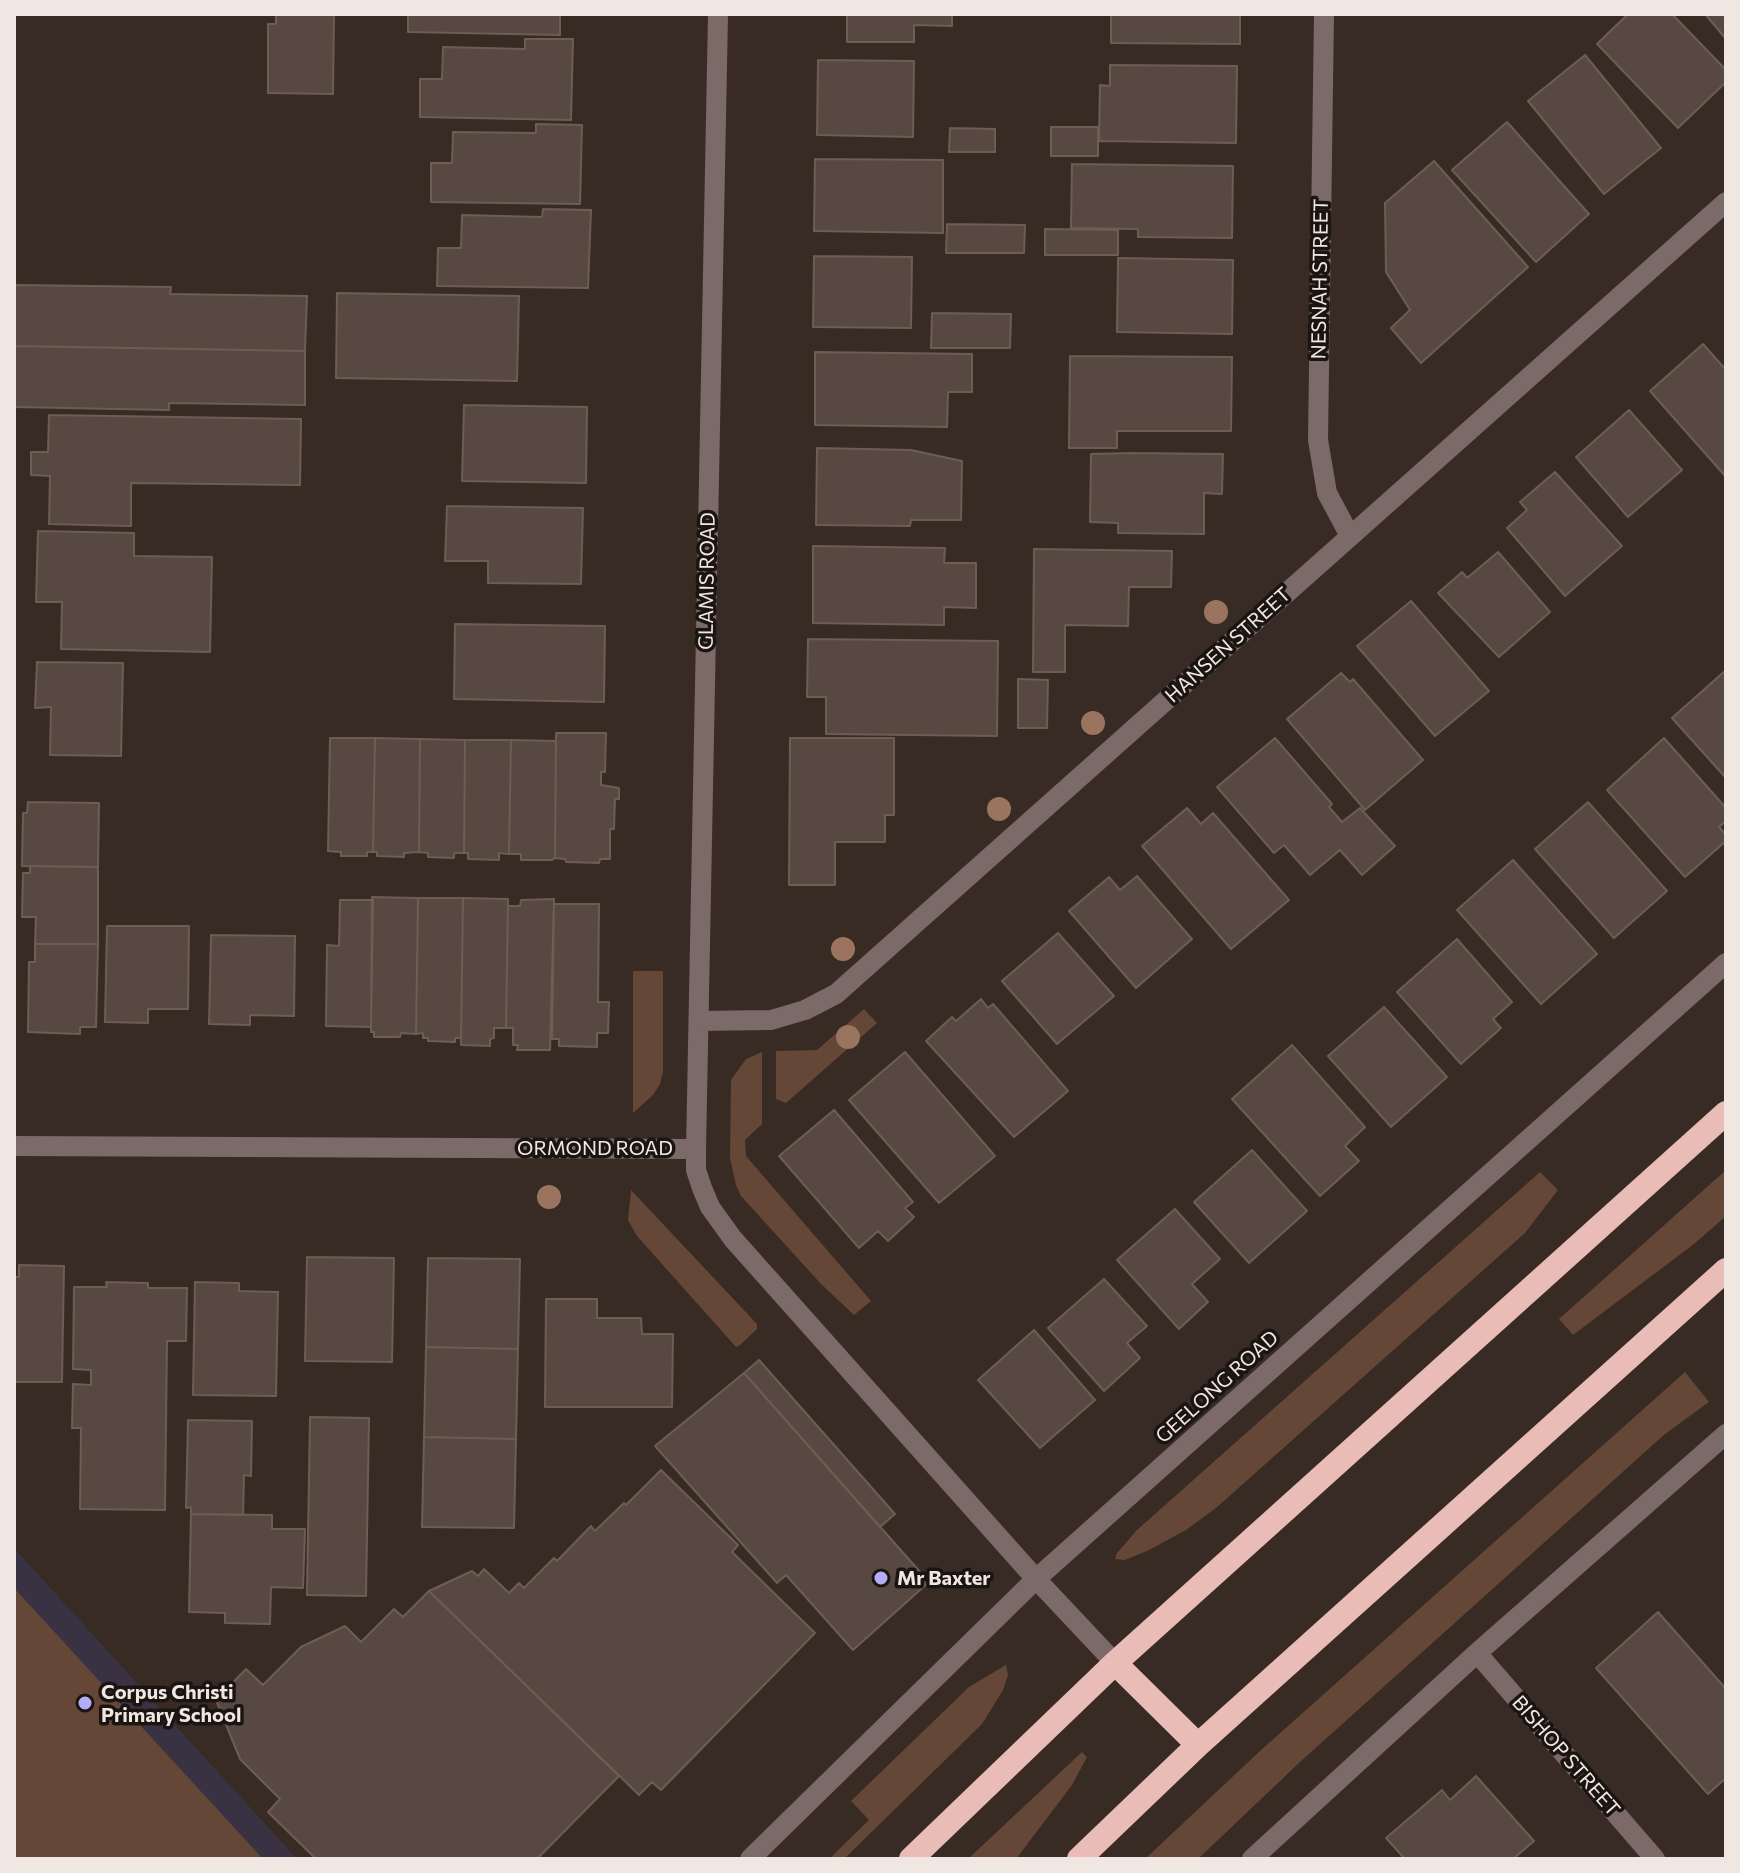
<!DOCTYPE html>
<style>
body{margin:0}
#map{position:relative;width:1740px;height:1873px;overflow:hidden;background:#382b24;font-family:Commissioner,sans-serif}
canvas{display:block}
.frame{position:absolute;inset:0;border:16px solid #f0e7e2;pointer-events:none}
</style>
<div id="map">
<canvas width="1740" height="1873"></canvas>
<div class="frame"></div>
</div>
<script>
const c = document.querySelector('canvas').getContext('2d');
c.lineJoin = 'round';
function paint(path, color) { c.fillStyle = color; c.fill(path, 'evenodd'); }
const shape = rows => new Path2D(rows.map(r => 'M' + r).join(''));
function strokePath(path, color, width, dash) { c.strokeStyle = color; c.lineWidth = width; c.lineCap = dash ? 'butt' : 'round'; c.setLineDash(dash || []); c.stroke(path); }
function label(font, color, halo, rows, align = 'center') {
  c.font = font + ' Commissioner,sans-serif'; c.lineWidth = 7; c.setLineDash([]); c.textBaseline = 'middle'; c.strokeStyle = halo; c.fillStyle = color; for (const [text, x, y, turn = 0] of rows) {
    c.save(); c.translate(x, y); c.rotate((+turn || 0) * Math.PI / 180); c.textAlign = isNaN(turn) ? turn : align; if (halo) c.strokeText(text, 0, 0); c.fillText(text, 0, 0); c.restore();
  }
}
const education = shape([
 [14,1548,297,1859,14,1859]
]);
const green = shape([
 [633,971,663,971,663,1071,660,1084,653,1095,633,1113],
 [864,1009,877,1023,786,1103,776,1099,776,1051,817,1050],
 [762,1052,762,1124,745,1140,746,1156,871,1301,854,1315,821,1284,741,1196,736,1185,730,1158,731,1080,746,1059],
 [1726,1170,1726,1216,1694,1244,1573,1335,1559,1319],
 [1540,1172,1558,1190,1525,1233,1216,1508,1186,1530,1149,1550,1125,1560,1115,1559,1117,1553,1137,1530],
 [631,1190,757,1324,757,1329,740,1345,736,1347,637,1236,628,1220],
 [1685,1372,1709,1402,1665,1434,1300,1762,1198,1859,1145,1859,1260,1751],
 [14,1588,263,1859,14,1859],
 [1006,1665,1008,1675,1003,1690,982,1724,844,1859,829,1859,869,1820,851,1801,969,1687],
 [1082,1752,1087,1757,1072,1785,1016,1859,968,1859]
]);
const building = shape([
 [276,14,334,14,333,94,268,93,268,24,276,24,276,14],
 [408,14,560,14,560,35,408,32,408,14],
 [952,14,952,26,914,25,914,42,847,42,847,15,828,15,952,14],
 [1111,14,1240,14,1240,44,1111,43,1111,14],
 [1628,14,1672,14,1726,70,1726,82,1678,128,1597,44,1628,14],
 [1705,14,1726,14,1726,39,1705,14],
 [525,39,573,39,571,120,420,117,420,79,442,79,443,47,525,49,525,39],
 [1585,55,1661,148,1604,194,1528,101,1585,55],
 [818,60,914,61,913,137,817,135,818,60],
 [1110,65,1237,66,1236,143,1099,141,1100,85,1110,86,1110,65],
 [1507,122,1589,214,1536,262,1452,170,1507,122],
 [536,124,582,125,580,204,431,202,431,163,452,163,453,132,536,133,536,124],
 [1051,127,1098,127,1098,156,1051,156,1051,127],
 [950,128,995,129,995,152,949,152,950,128],
 [815,159,943,160,943,233,814,231,815,159],
 [1434,161,1528,267,1421,363,1391,328,1410,310,1386,272,1385,203,1434,161],
 [1072,164,1233,166,1232,238,1138,237,1138,229,1071,228,1072,164],
 [543,209,591,210,588,288,437,286,438,248,461,248,462,215,542,217,543,209],
 [947,224,1025,225,1024,253,946,253,947,224],
 [1045,229,1118,230,1118,255,1045,255,1045,229],
 [814,256,912,257,911,328,813,327,814,256],
 [1118,258,1233,260,1232,334,1117,332,1118,258],
 [14,285,171,287,170,294,307,296,305,351,14,346,14,285],
 [337,293,519,296,517,381,336,378,337,293],
 [932,313,1011,314,1010,348,931,348,932,313],
 [1703,344,1726,370,1726,477,1650,391,1703,344],
 [14,346,305,351,305,405,169,403,169,410,14,407,14,346],
 [815,352,972,354,972,392,948,392,947,427,815,425,815,352],
 [1070,356,1232,357,1231,431,1117,431,1117,448,1069,448,1070,356],
 [464,405,587,407,586,483,462,481,464,405],
 [1629,410,1682,470,1628,517,1576,457,1629,410],
 [49,415,301,419,300,485,131,483,131,526,49,524,50,476,31,475,31,452,48,452,49,415],
 [817,448,911,450,962,461,961,520,911,520,910,526,816,525,817,448],
 [1133,453,1223,454,1222,494,1204,493,1204,534,1118,533,1118,523,1090,522,1091,454,1133,453],
 [1555,472,1622,546,1565,596,1507,528,1527,510,1520,502,1555,472],
 [447,506,583,508,581,584,488,583,488,561,445,561,447,506],
 [38,531,134,533,134,556,212,557,210,652,61,649,62,602,36,602,38,531],
 [813,546,945,548,944,563,976,563,976,608,944,607,944,625,813,623,813,546],
 [1034,549,1172,551,1171,587,1129,587,1128,626,1065,625,1065,672,1033,672,1034,549],
 [1498,552,1550,612,1499,657,1438,593,1462,572,1467,578,1498,552],
 [1411,601,1489,691,1435,736,1357,646,1411,601],
 [455,624,605,626,604,702,454,699,455,624],
 [808,639,998,641,997,736,826,734,826,697,807,697,808,639],
 [37,662,123,663,121,756,50,755,51,707,35,708,37,662],
 [1726,670,1726,778,1672,718,1726,670],
 [1341,673,1350,682,1353,679,1423,760,1365,810,1287,719,1341,673],
 [1018,679,1048,680,1047,728,1018,728,1018,679],
 [556,733,606,733,605,772,601,772,601,785,619,788,619,799,615,799,614,829,610,829,610,859,600,859,599,863,566,862,565,859,555,858,556,733],
 [330,738,375,738,373,852,367,852,367,856,341,856,341,852,328,851,330,738],
 [375,738,420,739,419,852,404,853,404,857,377,856,377,852,373,852,375,738],
 [790,738,894,738,894,815,885,815,885,842,835,842,835,885,789,885,790,738],
 [1275,738,1332,804,1329,807,1342,822,1360,808,1395,846,1362,875,1340,850,1310,875,1284,845,1274,853,1217,787,1275,738],
 [1664,738,1726,808,1726,821,1719,827,1726,835,1726,841,1685,877,1607,790,1664,738],
 [420,739,465,740,464,853,454,853,454,858,428,857,428,853,419,852,420,739],
 [465,740,511,740,509,854,499,853,499,860,468,859,468,853,464,853,465,740],
 [511,740,556,741,555,858,552,860,521,860,521,854,509,854,511,740],
 [28,802,99,803,98,867,22,866,23,813,27,813,28,802],
 [1588,802,1667,891,1614,938,1535,849,1588,802],
 [1187,808,1201,824,1213,813,1289,900,1231,949,1142,846,1187,808],
 [1513,860,1597,954,1541,1004,1457,910,1513,860],
 [30,866,98,867,98,944,35,944,36,917,22,917,23,873,30,873,30,866],
 [1137,876,1192,939,1136,988,1069,911,1109,877,1120,890,1137,876],
 [372,897,418,898,416,1034,401,1033,400,1037,374,1037,374,1032,371,1032,372,897],
 [418,898,463,898,461,1038,455,1038,455,1042,428,1041,428,1038,423,1038,423,1033,416,1034,418,898],
 [463,898,508,899,506,1028,494,1028,494,1038,490,1039,490,1046,461,1045,463,898],
 [554,899,550,1050,517,1050,518,1045,513,1045,513,1028,506,1028,508,906,520,906,521,900,554,899],
 [340,900,373,900,371,1027,326,1026,327,945,339,946,340,900],
 [554,904,599,904,598,1002,609,1002,608,1033,597,1033,597,1047,559,1046,559,1039,552,1039,554,904],
 [107,926,189,926,188,1009,148,1009,148,1023,105,1022,107,926],
 [1058,933,1114,996,1057,1044,1002,981,1058,933],
 [211,935,295,936,294,1016,250,1015,250,1025,209,1024,211,935],
 [1457,939,1512,1002,1493,1019,1501,1028,1461,1064,1397,992,1457,939],
 [35,944,98,944,96,1027,80,1027,80,1034,28,1032,29,962,35,962,35,944],
 [981,999,988,1008,993,1004,1068,1091,1014,1137,926,1041,952,1017,956,1021,981,999],
 [1384,1007,1447,1077,1391,1127,1328,1056,1384,1007],
 [1292,1045,1365,1127,1345,1146,1359,1161,1320,1196,1232,1099,1292,1045],
 [905,1052,995,1156,939,1203,849,1100,905,1052],
 [834,1110,913,1202,905,1208,914,1217,888,1241,878,1231,859,1248,779,1156,834,1110],
 [1252,1150,1307,1211,1249,1263,1194,1202,1252,1150],
 [1175,1209,1220,1259,1192,1284,1208,1302,1179,1329,1117,1260,1175,1209],
 [307,1257,394,1258,392,1362,305,1361,307,1257],
 [428,1258,520,1259,518,1349,426,1347,428,1258],
 [19,1265,64,1266,62,1382,14,1382,14,1277,19,1277,19,1265],
 [1104,1279,1147,1326,1127,1343,1140,1358,1104,1391,1048,1328,1104,1279],
 [106,1282,148,1283,148,1288,187,1288,186,1341,167,1341,165,1510,80,1509,81,1428,72,1428,73,1384,91,1385,91,1370,73,1369,74,1287,107,1287,106,1282],
 [195,1282,239,1283,239,1291,278,1292,276,1396,193,1395,195,1282],
 [546,1299,597,1299,597,1318,641,1318,642,1334,673,1334,672,1407,545,1407,546,1299],
 [1034,1330,1095,1400,1040,1448,978,1380,1034,1330],
 [426,1347,518,1349,516,1439,424,1437,426,1347],
 [759,1360,895,1514,880,1527,744,1373,759,1360],
 [744,1373,929,1582,853,1650,786,1575,777,1583,655,1446,744,1373],
 [310,1417,369,1418,366,1596,307,1595,310,1417],
 [188,1420,252,1421,251,1476,244,1475,243,1515,191,1514,191,1507,186,1508,188,1420],
 [424,1437,516,1439,514,1528,422,1527,424,1437],
 [661,1470,738,1545,732,1552,815,1633,661,1790,652,1782,639,1795,429,1591,472,1571,478,1576,484,1569,509,1593,519,1583,524,1588,554,1558,557,1561,591,1526,595,1531,624,1503,626,1505,661,1470],
 [191,1514,272,1515,272,1529,305,1529,303,1588,271,1587,270,1624,225,1623,225,1613,189,1612,191,1514],
 [429,1591,619,1776,537,1859,316,1859,268,1812,280,1799,240,1759,216,1700,246,1669,263,1685,301,1647,345,1626,361,1642,394,1609,403,1617,429,1591],
 [1658,1612,1726,1689,1726,1778,1708,1794,1596,1668,1658,1612],
 [1476,1776,1534,1841,1513,1859,1405,1859,1386,1838,1442,1790,1450,1800,1476,1776]
]);
const minor = shape([
 [1324,14,1318,440,1327,493,1350,536],
 [699,1021,771,1020,805,1010,836,994,1726,202],
 [14,1146,696,1149,696,1170,702,1188,710,1207,733,1239,1036,1579,1115,1663],
 [696,1149,718,14],
 [1477,1653,1655,1859],
 [750,1859,1036,1579,1726,963],
 [1252,1859,1477,1653,1726,1434]
]);
const highway = shape([
 [1115,1663,1198,1745],
 [911,1859,1115,1663,1726,1113],
 [1079,1859,1198,1745,1726,1270]
]);
const trees = [
 [1216,612],
 [1093,723],
 [999,809],
 [843,949],
 [848,1037],
 [549,1197]
];
const markers = [
 [881,1578,8,"#b3acf9"],
 [85,1703,8,"#b3acf9"]
];
const streetNames = [
 ["NESNAH STREET",1320,279,-89],
 ["GLAMIS ROAD",707,581,-89],
 ["HANSEN STREET",1228,645,-42],
 ["ORMOND ROAD",595,1148],
 ["GEELONG ROAD",1217,1387,-42],
 ["BISHOP STREET",1566,1756,49]
];
const poiNames = [
 ["Mr Baxter",897,1578],
 ["Corpus Christi",101,1692],
 ["Primary School",101,1715]
];
paint(education, '#393243');
paint(green, '#654737');
paint(building, '#574841');
strokePath(building, '#6c5d55', 2);
strokePath(minor, '#7c6a68', 20);
strokePath(highway, '#e9bcb7', 24);
c.fillStyle = '#9a745e';
for (const [x, y] of trees) { c.beginPath(); c.arc(x, y, 12, 0, 2 * Math.PI); c.fill(); }
for (const [x, y, r, color] of markers) { const dot = new Path2D(); dot.arc(x, y, r, 0, 2 * Math.PI); c.fillStyle = color; c.fill(dot); strokePath(dot, '#1b1512', 3); }
label('20px', '#f0e7e2', '#1b1512', streetNames);
label('bold 20px', '#f0e7e2', '#1b1512', poiNames, 'left');
</script>
